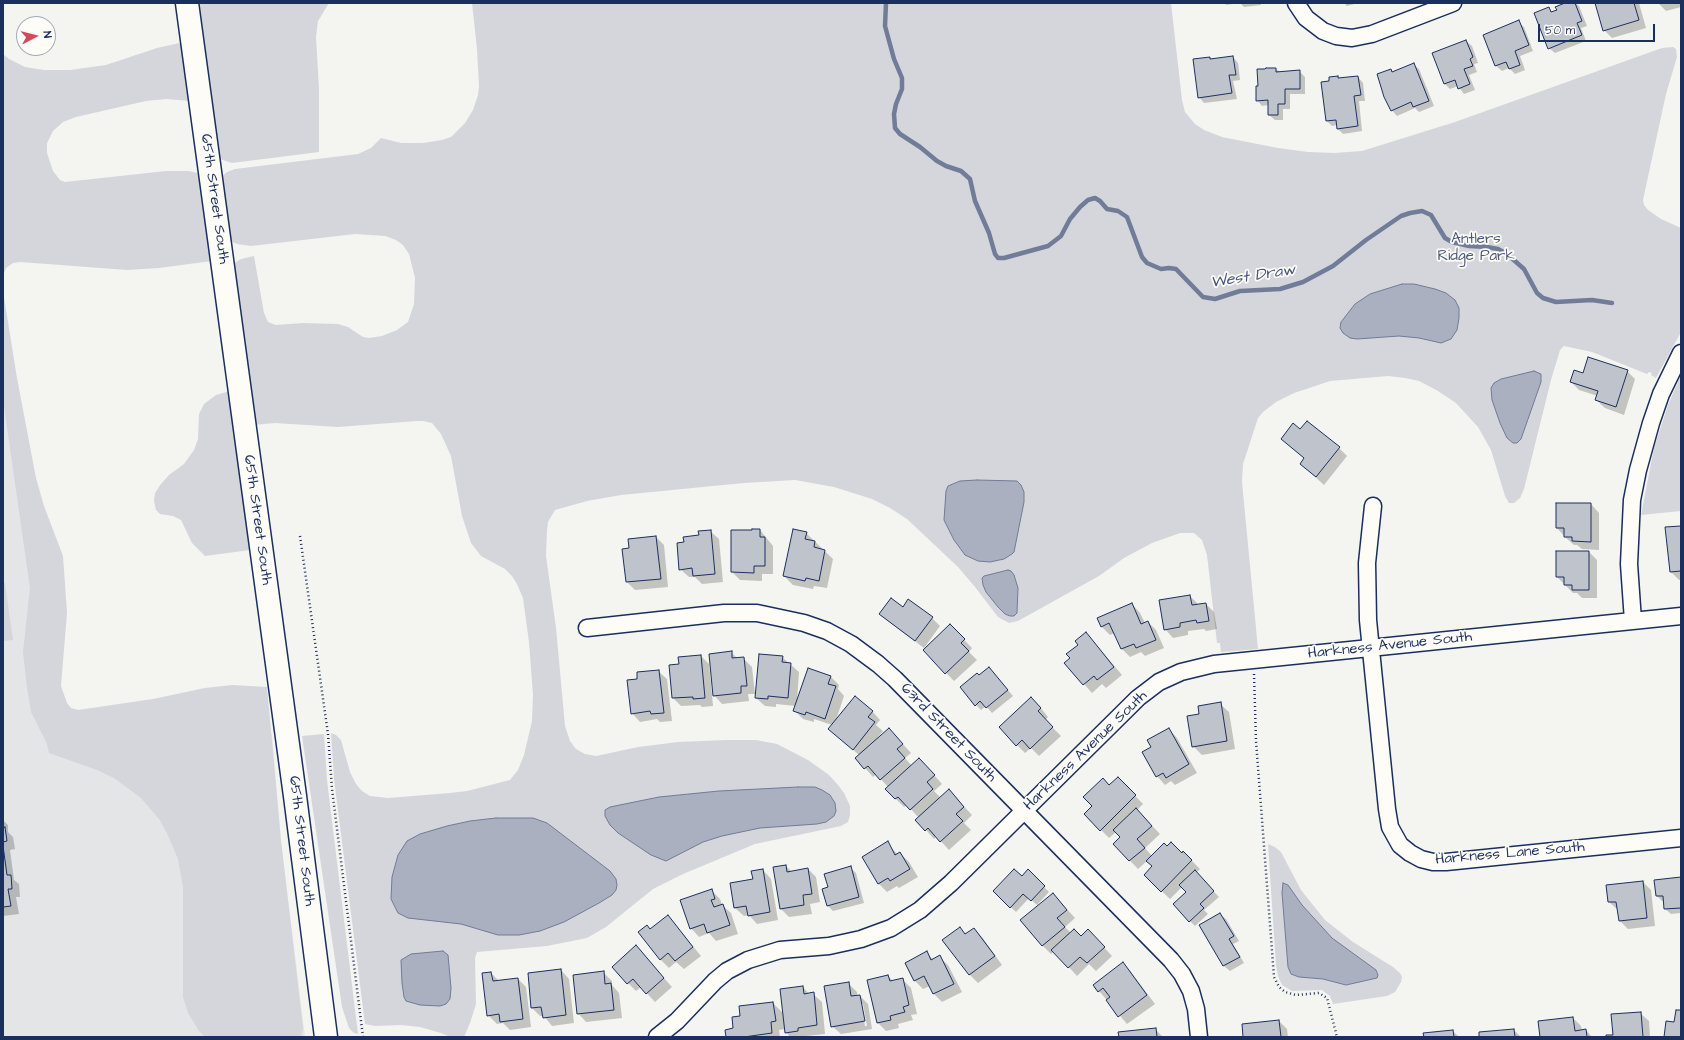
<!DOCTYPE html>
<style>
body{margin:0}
#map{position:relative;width:1684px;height:1040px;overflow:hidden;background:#f4f4f1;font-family:"Architects Daughter",sans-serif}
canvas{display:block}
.frame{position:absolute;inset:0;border:4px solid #1b2f5e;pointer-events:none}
.north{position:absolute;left:16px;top:16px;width:40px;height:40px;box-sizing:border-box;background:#fdfcf7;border:1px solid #a3aaba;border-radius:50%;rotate:83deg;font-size:11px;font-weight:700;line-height:16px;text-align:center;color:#1b2f5e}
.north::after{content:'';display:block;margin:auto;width:14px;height:18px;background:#d1495b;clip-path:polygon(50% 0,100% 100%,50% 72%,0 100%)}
.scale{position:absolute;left:1538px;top:24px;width:117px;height:18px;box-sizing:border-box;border:2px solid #1b2f5e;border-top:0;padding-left:5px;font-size:12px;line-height:14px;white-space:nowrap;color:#1b2f5e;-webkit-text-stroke:3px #fdfcf7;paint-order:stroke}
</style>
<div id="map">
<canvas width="1684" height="1040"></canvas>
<div class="frame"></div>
<div class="north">N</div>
<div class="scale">50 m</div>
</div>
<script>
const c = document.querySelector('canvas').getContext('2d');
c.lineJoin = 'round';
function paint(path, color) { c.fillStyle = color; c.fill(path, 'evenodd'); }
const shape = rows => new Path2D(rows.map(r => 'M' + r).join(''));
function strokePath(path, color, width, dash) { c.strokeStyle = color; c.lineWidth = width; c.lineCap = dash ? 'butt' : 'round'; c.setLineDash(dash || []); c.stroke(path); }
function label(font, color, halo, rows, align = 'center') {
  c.font = font + ' "Architects Daughter",sans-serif'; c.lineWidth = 3.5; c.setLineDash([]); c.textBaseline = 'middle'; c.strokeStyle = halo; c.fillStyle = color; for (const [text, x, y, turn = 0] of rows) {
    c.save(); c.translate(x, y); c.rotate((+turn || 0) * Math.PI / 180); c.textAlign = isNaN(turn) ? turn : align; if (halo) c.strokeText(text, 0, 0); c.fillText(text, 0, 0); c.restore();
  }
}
const built = shape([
 [3,315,54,723,272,734,281,841,305,1037,3,1037]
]);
const green = shape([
 [197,3,329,3,318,21,316,37,319,89,319,152,232,163,217,158],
 [472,3,1171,3,1182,100,1185,112,1195,124,1204,130,1222,137,1278,148,1308,152,1334,153,1362,151,1455,122,1662,48,1673,47,1676,49,1677,57,1666,94,1643,200,1644,205,1648,210,1661,219,1681,228,1681,332,1656,378,1651,375,1652,373,1649,372,1647,374,1592,352,1564,346,1560,350,1551,380,1524,489,1520,498,1514,503,1509,503,1505,496,1491,450,1478,427,1456,403,1438,391,1419,381,1405,378,1388,376,1330,381,1294,393,1276,402,1263,412,1258,418,1243,464,1242,482,1258,649,1221,652,1220,643,1217,643,1207,555,1202,540,1194,533,1180,533,1152,543,1124,558,1099,576,1018,621,1009,623,998,617,975,587,958,567,907,519,890,508,872,499,834,487,795,480,744,483,621,495,587,501,555,510,548,522,547,530,546,556,556,628,565,726,570,741,576,749,585,754,596,756,638,747,678,742,727,740,756,740,777,744,808,760,829,775,838,785,844,793,850,806,850,815,848,822,841,826,755,844,683,874,653,889,606,927,587,938,547,946,477,952,475,958,476,1004,470,1023,464,1037,450,1037,441,1033,420,1027,401,1025,375,1026,365,1024,334,779,331,733,336,735,341,740,350,772,356,784,362,791,370,796,388,798,450,793,467,791,510,780,518,770,524,755,532,721,533,695,529,642,523,598,517,584,512,576,505,569,481,556,471,543,462,516,451,456,441,434,432,423,423,421,417,421,338,427,275,423,253,425,231,265,241,259,254,256,264,313,268,322,276,325,303,323,338,324,348,327,363,337,369,338,382,336,397,330,408,322,414,304,415,278,409,254,403,245,396,240,385,236,355,234,251,246,237,244,228,240,220,178,227,172,235,169,358,154,371,148,381,138,401,143,423,143,442,140,451,137,465,123,473,110,478,95,479,86,477,49],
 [184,42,191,101,166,99,146,101,76,117,63,122,53,131,47,143,47,153,53,171,60,180,65,182,166,171,189,171,201,174,212,261,159,268,127,270,20,262,13,263,6,268,3,276,3,54,9,59,25,67,44,70,70,70,106,65,157,48],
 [3,291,17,378,36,478,44,506,63,556,67,613,61,686,67,703,71,708,78,710,153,699,205,688,232,685,267,687,281,841,303,1028,301,1037,205,1037,199,1031,188,1013,183,997,183,887,178,859,167,833,159,819,141,798,114,778,97,770,49,753,47,744,31,712,27,688,23,652,30,588,3,399],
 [1681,375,1681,511,1641,515,1654,448,1668,405],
 [230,391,250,550,205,556,192,543,181,520,173,516,160,514,156,510,154,501,155,493,161,484,169,475,184,464,194,450,198,439,199,414,204,404,216,395],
 [3,583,5,583,13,640,3,641],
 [324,734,327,780,358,1034,354,1033,349,1028,342,1007,302,736],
 [1268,844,1275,847,1281,852,1301,890,1325,920,1353,942,1393,967,1400,973,1402,977,1401,982,1395,992,1387,996,1333,1004,1330,996,1322,990,1292,991,1282,985,1278,976,1276,965]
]);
const water = shape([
 [1402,284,1414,284,1435,289,1446,293,1455,300,1459,308,1459,318,1457,330,1451,339,1441,343,1419,338,1399,336,1357,339,1350,338,1343,333,1340,328,1341,322,1355,304,1370,294,1402,284],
 [1534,371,1541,374,1541,382,1521,439,1517,443,1513,443,1507,438,1500,423,1492,400,1491,388,1494,383,1501,379,1534,371],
 [977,480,1017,481,1021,485,1024,492,1024,502,1014,552,1012,554,1004,559,990,562,978,561,965,555,954,540,944,520,946,491,948,486,960,481,977,480],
 [1008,570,1011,571,1014,575,1018,588,1017,613,1014,616,1010,616,1005,614,998,607,986,592,983,585,982,578,984,576,1008,570],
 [798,787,815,787,822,790,830,795,835,803,836,811,834,816,826,822,817,824,760,828,722,836,703,842,666,861,651,855,618,833,610,825,605,816,605,810,610,807,659,797,719,791,798,787],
 [496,818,533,818,547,823,610,871,616,879,617,885,616,890,612,895,599,903,564,922,540,931,519,935,498,935,461,924,408,918,398,913,391,899,392,877,398,855,407,841,420,834,447,826,470,821,496,818],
 [1283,883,1288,885,1302,905,1332,938,1376,970,1378,975,1377,978,1346,985,1323,979,1299,977,1291,974,1288,967,1282,893,1283,883],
 [443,951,448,955,451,988,450,999,446,1004,440,1006,420,1005,406,1001,404,997,402,983,401,960,411,954,443,951]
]);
const shadow = shape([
 [1225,3,1261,3,1261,5,1244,7,1240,3,1226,5],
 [1344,3,1358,3,1347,6],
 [1568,3,1576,3,1579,6,1587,26,1581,28,1586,41,1555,53,1549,48,1549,8,1553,13],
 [1596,3,1639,3,1646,28,1612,38,1604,30],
 [1658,3,1681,3,1681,7,1666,11],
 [1518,22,1524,27,1533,51,1520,56,1525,70,1515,74,1509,68,1502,71,1496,66],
 [1466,41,1472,46,1478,63,1474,64,1477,72,1469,75,1475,90,1464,94,1458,86,1450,89,1445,84,1433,54],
 [1233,57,1238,63,1240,80,1233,81,1237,99,1204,103,1199,97,1210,58,1212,60],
 [1413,64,1419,69,1434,106,1419,112,1415,108,1397,116,1390,108,1391,70,1393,72],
 [1276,69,1280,72,1299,71,1305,77,1305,94,1290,94,1290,109,1283,109,1283,120,1275,120,1269,115,1269,105,1262,106,1257,100,1259,87],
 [1358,77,1363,83,1365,101,1359,101,1362,131,1343,134,1338,129,1337,125,1332,126,1327,121],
 [1627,371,1635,379,1624,415,1605,408,1596,400,1598,396,1579,390,1571,382,1583,374],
 [1300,430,1339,448,1347,456,1324,485,1301,464,1305,459,1282,439],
 [1557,504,1591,504,1599,513,1599,550,1582,549,1577,545,1574,545,1565,537,1557,528],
 [1681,527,1681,580,1679,580,1671,572],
 [753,530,760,530,773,546,773,574,762,574,762,581,740,580,732,572,732,531,753,531],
 [710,531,719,539,723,582,702,584,695,577,689,577,680,569,685,543],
 [806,533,833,559,827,588,814,586,813,589,793,585,784,576],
 [656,537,664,545,668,587,635,590,627,582,624,550,630,549],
 [1589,552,1597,560,1597,598,1582,598,1577,593,1573,593,1557,577],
 [1190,596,1199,605,1206,604,1214,612,1217,629,1206,631,1204,629,1188,631,1188,635,1173,638,1165,629],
 [1132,604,1140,613,1145,623,1148,622,1156,630,1164,648,1145,656,1141,652,1130,657,1122,649,1115,633,1110,635,1101,626],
 [903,608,932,618,940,626,924,648,889,622,881,614],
 [950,625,972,648,969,652,977,660,954,681,924,650],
 [1086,633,1122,675,1106,688,1102,684,1092,693,1084,684,1071,658],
 [731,652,738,659,743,658,752,667,755,694,748,694,749,701,722,704,714,695],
 [701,656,709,664,713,706,702,707,700,705,681,706,673,698],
 [782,657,799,672,797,701,831,677,839,685,838,689,844,696,836,720,872,711,880,720,876,725,883,731,878,737,879,738,889,729,911,753,905,758,912,766,927,767,942,784,934,791,941,798,957,799,972,815,964,823,971,830,949,850,936,836,934,839,926,830,919,818,907,805,904,807,896,799,887,789,888,787,876,774,873,777,865,768,859,755,829,729,832,725,814,719,814,722,803,719,794,710,796,706,776,704,776,707,765,706,756,698],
 [989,668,1013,696,992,713,986,706,981,710,976,705,979,676],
 [658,671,667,679,672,721,660,722,657,719,640,722,632,713,639,680],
 [1220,704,1229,712,1235,749,1202,755,1193,746,1200,715],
 [1040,707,1048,717,1045,720,1061,736,1039,756,1031,748,1025,753,1017,745],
 [1169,729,1177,738,1197,773,1175,785,1171,781,1165,785,1157,776,1153,748],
 [1118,778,1143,804,1137,810,1160,834,1145,848,1152,856,1182,854,1183,852,1200,869,1196,873,1219,897,1204,910,1208,914,1195,926,1190,921,1187,892,1182,887,1170,899,1145,875,1153,866,1147,861,1138,869,1114,844,1121,837,1116,832,1109,838,1085,814],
 [3,820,8,825,8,832,13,837,15,849,10,850,14,880,19,884,20,897,16,897,19,914,3,916],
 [887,843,898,855,900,853,909,862,918,877,899,888,897,886,887,892,879,884,863,857],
 [786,866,792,872,808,869,816,877,820,902,810,904,812,914,789,917,781,909,774,868],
 [851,868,856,873,864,903,833,911,827,905,829,888],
 [763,870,771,879,778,920,757,924,749,915,744,916,735,908,731,884,754,880],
 [1028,871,1049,892,1037,905,1029,898,1016,912,994,891,1022,877],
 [1681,878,1681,913,1671,914,1665,909,1664,901,1662,901,1657,896],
 [1643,882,1651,890,1655,926,1628,929,1619,920,1618,910,1609,902],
 [711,890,720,899,722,905,731,913,738,934,716,941,709,933,699,937,691,928],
 [1053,894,1075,918,1065,927,1071,933,1081,937,1096,939,1112,956,1096,971,1089,964,1077,976,1054,951,1051,954,1042,945],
 [1220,914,1226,919,1239,941,1233,944,1244,963,1230,971,1224,966,1201,925],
 [668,916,701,956,684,969,676,962,669,968,660,959,651,930],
 [960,928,966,934,973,929,982,937,1002,965,978,983,970,975,944,940],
 [636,947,672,987,655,1002,641,987,636,991,628,983],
 [926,953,934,960,939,957,948,965,962,992,942,1002,934,994,930,986,923,989,915,981,906,963],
 [1123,964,1131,972,1155,1004,1127,1024,1094,985],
 [561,970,569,979,574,1023,552,1026,544,1016,540,1016,532,1008,529,974],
 [603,972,612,981,612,985,619,993,622,1018,586,1022,578,1013],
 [491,973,499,981,518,979,526,987,531,1027,510,1030,503,1023,497,1024,488,1015],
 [888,976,893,981,902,979,911,988,917,1014,911,1015,913,1020,898,1024,899,1028,886,1031,878,1023],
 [848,983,857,992,857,996,860,996,868,1004,872,1029,841,1034,832,1026],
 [861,1004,863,1004,867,1026,865,1026],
 [803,987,809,994,813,994,822,1002,825,1034,806,1036,806,1037,790,1037,786,1032,785,1029,779,1030,780,1037,727,1037,741,1017,773,1003,784,1014],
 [1640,1013,1649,1021,1650,1037,1607,1037,1615,1036],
 [1573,1018,1581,1026,1582,1031,1586,1030,1592,1037,1541,1037],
 [1279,1021,1287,1029,1288,1037,1244,1037],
 [1155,1029,1163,1037,1120,1037],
 [1514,1030,1521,1037,1480,1037],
 [1453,1031,1459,1037,1425,1037]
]);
const stream = shape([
 [886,3,885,26,894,59,902,78,902,89,896,104,894,114,895,128,900,134,920,147,937,161,946,166,961,171,970,179,975,201,989,233,995,254,998,258,1004,258,1048,246,1061,236,1070,219,1080,207,1088,200,1095,198,1100,201,1107,209,1118,211,1127,217,1142,257,1147,263,1161,269,1169,268,1176,269,1203,297,1215,299,1240,291,1280,289,1303,282,1333,266,1366,240,1401,216,1410,213,1422,211,1431,215,1445,238,1452,242,1469,246,1487,247,1498,249,1507,254,1524,269,1537,293,1543,298,1556,302,1592,300,1612,303]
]);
const building = shape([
 [1565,3,1575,3,1582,21,1577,23,1582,35,1548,49,1534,13,1549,7,1551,12,1557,10,1555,7,1565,3],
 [1595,3,1634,3,1639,20,1603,31,1595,3],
 [1519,20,1529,45,1515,51,1520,65,1509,69,1506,62,1495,66,1483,35,1519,20],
 [1466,40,1473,57,1470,59,1473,66,1464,69,1470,84,1458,89,1455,80,1444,84,1432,53,1466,40],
 [1233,56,1236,75,1229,75,1232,93,1198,98,1193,59,1210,57,1210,59,1233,56],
 [1414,63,1429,101,1413,107,1411,102,1391,111,1384,97,1377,74,1391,69,1392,72,1414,63],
 [1266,68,1276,68,1276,72,1300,70,1300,89,1285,89,1285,104,1278,104,1278,115,1268,115,1268,100,1256,101,1256,86,1258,86,1257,69,1265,69,1266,68],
 [1338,76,1338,78,1358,76,1361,95,1354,96,1358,126,1337,129,1336,120,1326,121,1321,82,1329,81,1329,77,1338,76],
 [1588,357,1628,370,1616,407,1595,400,1598,391,1570,382,1574,370,1583,373,1588,357],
 [1307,421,1340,447,1316,477,1300,464,1304,458,1281,439,1293,423,1300,429,1307,421],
 [1556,503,1591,503,1591,542,1572,541,1572,537,1564,537,1564,528,1556,528,1556,503],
 [1681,526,1681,571,1670,572,1665,527,1681,526],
 [752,529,760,529,760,537,765,537,765,566,754,566,754,573,731,572,731,530,752,530,752,529],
 [793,529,807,532,805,539,815,541,814,547,825,550,819,581,806,578,805,581,783,576,793,529],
 [711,530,715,574,693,576,692,568,679,570,677,543,684,542,683,537,699,535,698,531,711,530],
 [656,536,661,579,626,582,622,549,629,548,628,539,656,536],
 [1556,551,1589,551,1589,590,1572,590,1572,585,1564,585,1564,577,1556,577,1556,551],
 [1190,595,1192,605,1206,603,1209,621,1197,623,1196,620,1180,623,1180,627,1164,630,1159,600,1190,595],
 [891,598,903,607,908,599,933,617,915,641,879,614,891,598],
 [1132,603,1141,624,1148,621,1156,640,1136,648,1134,644,1121,649,1109,623,1101,627,1097,618,1132,603],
 [950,624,965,639,961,643,969,651,945,674,923,650,950,624],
 [1086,632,1114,667,1097,680,1094,676,1083,685,1064,663,1070,658,1066,654,1078,645,1075,641,1086,632],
 [732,651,732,658,744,657,747,686,741,686,741,693,713,696,709,654,732,651],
 [759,654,783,656,782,662,791,663,788,698,768,696,768,699,755,698,759,654],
 [701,655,705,698,693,699,693,697,672,698,669,665,679,664,678,657,701,655],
 [989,667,1008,690,986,708,980,701,975,706,960,687,977,673,979,675,989,667],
 [808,668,831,676,828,684,836,686,825,719,806,712,805,715,793,711,808,668],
 [659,670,664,713,651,714,650,711,631,714,627,680,637,679,637,672,659,670],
 [855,696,873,711,868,717,875,722,853,750,828,729,855,696],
 [1031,697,1041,708,1038,711,1053,727,1030,749,1022,740,1016,746,999,727,1031,697],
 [1221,702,1227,741,1192,747,1187,716,1199,714,1198,706,1221,702],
 [889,728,903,744,897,749,905,758,880,780,868,766,864,769,855,758,889,728],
 [1169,728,1189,764,1166,778,1163,773,1156,777,1142,752,1151,747,1147,740,1169,728],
 [919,758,935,775,927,782,933,789,910,810,898,797,895,799,885,789,919,758],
 [1118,777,1136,795,1100,831,1084,814,1092,806,1083,797,1103,778,1109,785,1118,777],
 [949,789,964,807,956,814,963,821,940,842,928,828,925,831,915,820,949,789],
 [1136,808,1152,826,1137,839,1145,848,1129,861,1113,844,1120,837,1113,830,1136,808],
 [5,827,7,841,3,842,3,828,5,827],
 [888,841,895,855,900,852,910,869,890,881,888,878,878,884,862,857,888,841],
 [1171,842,1182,853,1183,851,1192,860,1161,892,1144,875,1152,866,1146,861,1164,843,1167,846,1171,842],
 [3,846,7,875,11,875,12,889,8,889,11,906,3,907,3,846],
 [786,865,787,872,808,868,812,894,803,895,804,905,780,909,773,867,786,865],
 [851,866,859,897,827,906,822,889,828,887,824,874,851,866],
 [763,869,770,912,748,916,746,906,734,908,730,883,753,879,751,871,763,869],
 [1014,869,1022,876,1028,869,1045,886,1031,901,1023,894,1010,908,993,891,1014,869],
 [1195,870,1214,891,1200,904,1204,908,1189,922,1173,904,1186,892,1179,885,1195,870],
 [1681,877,1681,908,1664,909,1663,896,1656,896,1654,880,1681,877],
 [1643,881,1647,918,1619,921,1616,902,1608,902,1606,885,1643,881],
 [712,889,715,899,711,900,714,907,723,904,730,925,707,933,704,924,690,929,680,900,712,889],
 [1053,893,1067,910,1057,918,1065,927,1042,946,1020,920,1053,893],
 [1220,913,1234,936,1229,939,1240,957,1223,966,1199,925,1220,913],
 [668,915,693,947,675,961,668,953,660,960,638,932,647,925,650,929,668,915],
 [960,927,965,934,974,928,995,956,969,975,942,940,960,927],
 [1074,929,1081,936,1088,929,1105,947,1087,963,1080,957,1068,968,1051,950,1074,929],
 [636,945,664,978,646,994,633,979,627,984,612,967,636,945],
 [927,951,931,960,940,955,954,984,933,994,924,976,914,981,905,963,927,951],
 [1123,962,1147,995,1118,1017,1106,1000,1110,997,1103,988,1098,992,1093,985,1123,962],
 [561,969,566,1015,543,1018,541,1007,531,1008,528,973,561,969],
 [604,971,605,984,611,983,614,1010,577,1014,573,975,604,971],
 [491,972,493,981,518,978,523,1019,500,1022,499,1014,487,1016,482,973,491,972],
 [888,975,890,981,903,978,909,1005,903,1007,905,1012,890,1016,891,1020,877,1023,867,980,888,975],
 [849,982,851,996,860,995,865,1021,831,1027,824,986,849,982],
 [803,986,804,994,814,992,817,1025,798,1028,798,1031,785,1033,780,989,803,986],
 [773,1002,776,1021,771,1022,772,1033,744,1037,726,1037,725,1030,733,1028,732,1017,740,1016,739,1006,773,1002],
 [1676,1010,1681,1010,1681,1037,1664,1037,1666,1021,1674,1022,1676,1010],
 [1641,1012,1643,1037,1606,1037,1606,1035,1613,1035,1611,1014,1641,1012],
 [1573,1017,1575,1031,1586,1029,1587,1037,1540,1037,1538,1021,1573,1017],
 [1279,1020,1281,1037,1243,1037,1242,1024,1279,1020],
 [1156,1028,1157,1037,1119,1037,1118,1032,1156,1028],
 [1514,1029,1515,1037,1479,1037,1479,1032,1514,1029],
 [1453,1030,1454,1037,1424,1037,1423,1033,1453,1030]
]);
const path = shape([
 [300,536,328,734,332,789,363,1037],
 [1254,674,1256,741,1274,977,1279,987,1285,992,1296,995,1319,993,1327,998,1337,1037]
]);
const street = shape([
 [1296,3,1306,18,1323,31,1336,36,1352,38,1372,34,1453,3],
 [1373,506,1367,563,1368,620,1387,809,1390,827,1400,845,1410,853,1421,859,1433,862,1446,862,1681,838],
 [1633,621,1629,564,1632,500,1638,470,1651,423,1661,394,1681,353],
 [587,628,724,613,757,613,804,623,827,631,851,644,878,664,895,679,1171,960,1182,974,1191,991,1196,1009,1199,1037],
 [657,1037,677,1021,715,981,727,971,748,960,780,950,829,946,861,939,891,928,920,910,951,883,1138,698,1159,682,1181,672,1214,664,1681,616]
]);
const secondary = shape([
 [187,3,295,796,326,1037]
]);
const streetNames = [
 ["65th Street South",214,199,82],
 ["65th Street South",257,520,82],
 ["Harkness Avenue South",1390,646,-6],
 ["63rd Street South",948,733,46],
 ["Harkness Avenue South",1086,751,-44],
 ["65th Street South",301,841,83],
 ["Harkness Lane South",1510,854,-5]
];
const parkNames = [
 ["Antlers",1476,240],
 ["Ridge Park",1476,257]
];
const waterNames = [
 ["West Draw",1253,277,-9]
];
paint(built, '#e4e5e6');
paint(green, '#d4d6db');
paint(water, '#aab0bf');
strokePath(water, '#717c98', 1);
paint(shadow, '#0003');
strokePath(stream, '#717c98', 4.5);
paint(building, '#bfc3cc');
strokePath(building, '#1b2f5e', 1);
strokePath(street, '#1b2f5e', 19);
strokePath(secondary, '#1b2f5e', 25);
strokePath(path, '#1b2f5e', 2.5, [1, 3]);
strokePath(street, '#fdfcf7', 16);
strokePath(secondary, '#fdfcf7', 22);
label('15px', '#1b2f5e', '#fdfcf7', streetNames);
label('15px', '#49597d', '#fdfcf7', parkNames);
label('italic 16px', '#46567b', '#fdfcf7', waterNames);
</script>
